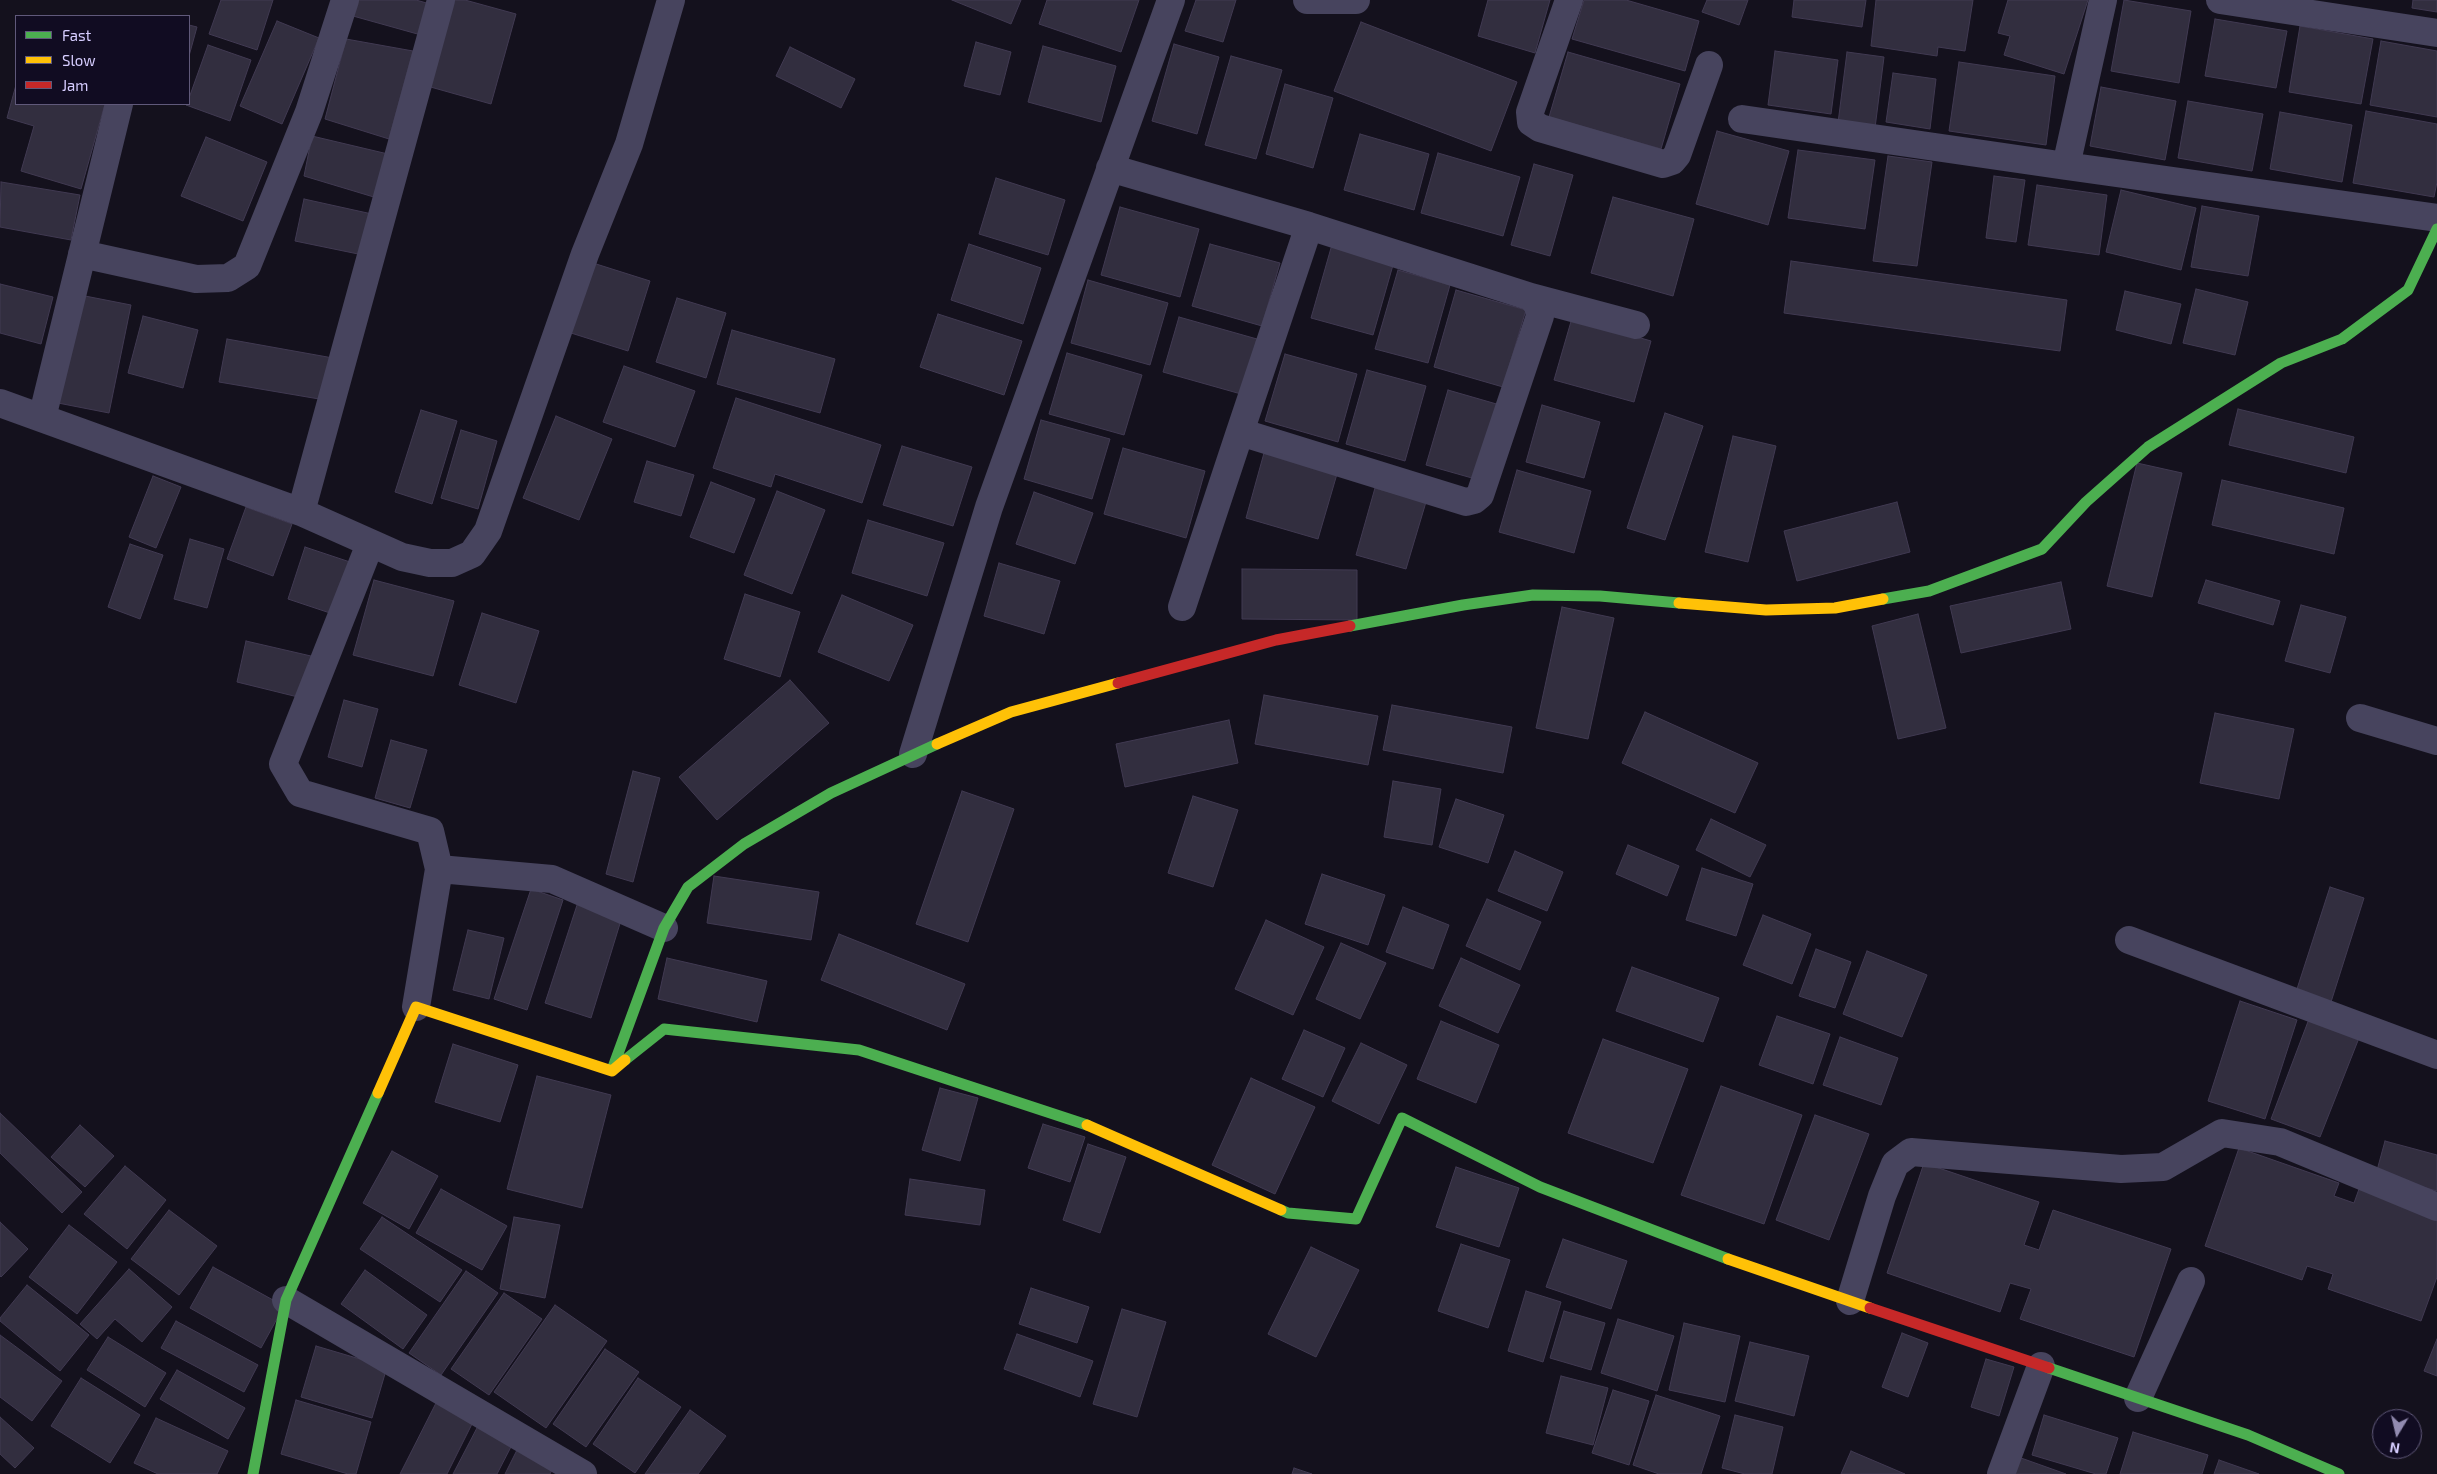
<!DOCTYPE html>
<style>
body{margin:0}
#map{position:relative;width:2437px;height:1474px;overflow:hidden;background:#14111d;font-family:"Exo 2",sans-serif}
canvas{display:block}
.legend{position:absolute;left:15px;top:15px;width:175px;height:90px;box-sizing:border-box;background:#110c22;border:1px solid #60597a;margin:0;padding:6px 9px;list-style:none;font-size:15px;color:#d6cdff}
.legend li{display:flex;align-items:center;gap:10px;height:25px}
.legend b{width:25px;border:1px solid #60597a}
.north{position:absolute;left:2372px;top:1409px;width:50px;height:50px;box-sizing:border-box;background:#110c22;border:1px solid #60597a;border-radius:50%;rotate:189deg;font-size:14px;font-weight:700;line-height:20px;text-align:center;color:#d6cdff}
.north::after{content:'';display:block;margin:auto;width:18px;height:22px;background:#928bb0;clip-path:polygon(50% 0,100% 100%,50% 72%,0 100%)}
</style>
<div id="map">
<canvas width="2437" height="1474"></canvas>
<ul class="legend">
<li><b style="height:6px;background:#4caf50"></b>Fast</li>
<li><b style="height:6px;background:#ffc107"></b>Slow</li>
<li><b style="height:6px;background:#c62828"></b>Jam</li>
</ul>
<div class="north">N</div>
</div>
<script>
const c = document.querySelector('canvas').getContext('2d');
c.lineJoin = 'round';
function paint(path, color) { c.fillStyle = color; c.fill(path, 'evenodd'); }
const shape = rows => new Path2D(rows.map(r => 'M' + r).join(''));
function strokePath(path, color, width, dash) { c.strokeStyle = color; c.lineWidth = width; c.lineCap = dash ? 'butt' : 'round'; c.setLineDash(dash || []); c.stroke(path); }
const building = shape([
 [221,0,273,0,257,50,209,34,221,0],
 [357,0,416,0,430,4,421,35,353,16,357,0],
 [451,0,465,0,516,14,491,104,427,86,451,0],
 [952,0,1021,0,1011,24,952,0],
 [1047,0,1139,0,1121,52,1039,24,1047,0],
 [1196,0,1236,0,1223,42,1185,31,1196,0],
 [1488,0,1550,0,1535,53,1478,36,1488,0],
 [1584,0,1626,0,1699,21,1685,71,1572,39,1584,0],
 [1707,0,1748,0,1739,25,1702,12,1707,0],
 [1794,0,1866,0,1862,27,1792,17,1794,0],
 [1876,0,1973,0,1965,51,1938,47,1937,56,1871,46,1876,0],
 [2008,0,2088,0,2064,74,2004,55,2010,36,1998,33,2008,0],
 [2124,0,2191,11,2179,83,2111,71,2124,0],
 [2413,0,2437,0,2437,12,2412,8,2413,0],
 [2215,19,2287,31,2276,88,2205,76,2215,19],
 [277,21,319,38,282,124,240,106,277,21],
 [1361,22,1517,82,1491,151,1334,91,1361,22],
 [189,25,197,27,189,56,189,25],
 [2300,26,2373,39,2361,104,2289,92,2300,26],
 [346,39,413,51,389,139,325,119,346,39],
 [2381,41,2437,51,2437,117,2370,105,2381,41],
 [976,42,1011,52,1000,95,964,86,976,42],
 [1174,44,1219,57,1197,134,1152,121,1174,44],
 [208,45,251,60,230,121,186,105,189,104,189,98,208,45],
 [1043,46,1116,66,1101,122,1028,102,1043,46],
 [790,47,855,79,841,108,776,76,790,47],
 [1775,51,1838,60,1831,114,1768,105,1775,51],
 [1568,52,1680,84,1661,149,1549,117,1568,52],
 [1847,52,1884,57,1875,128,1838,123,1847,52],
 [1231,56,1282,70,1256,159,1205,145,1231,56],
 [1959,62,2055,76,2046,145,1949,131,1959,62],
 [1893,73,1936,79,1930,129,1886,122,1893,73],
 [1285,84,1333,98,1313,168,1266,154,1285,84],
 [16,85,16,104,105,104,81,189,21,171,34,126,7,118,16,85],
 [2101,87,2176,101,2165,160,2090,146,2101,87],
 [2188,101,2263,114,2252,171,2178,158,2188,101],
 [2366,111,2437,124,2437,182,2434,197,2353,183,2366,111],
 [2280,112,2352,125,2342,182,2270,169,2280,112],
 [1717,131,1789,151,1768,225,1696,204,1717,131],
 [1360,134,1429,154,1414,210,1344,190,1360,134],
 [312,136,388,154,377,198,304,176,312,136],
 [206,137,267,162,243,221,181,196,206,137],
 [1798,150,1875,160,1865,229,1788,218,1798,150],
 [1438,153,1520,177,1503,236,1421,213,1438,153],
 [1888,156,1932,162,1917,266,1873,261,1888,156],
 [1534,164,1573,175,1550,256,1511,245,1534,164],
 [1994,176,2025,180,2016,242,1986,238,1994,176],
 [996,178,1065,200,1048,255,979,234,996,178],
 [1,182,80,195,71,240,0,227,1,182],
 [2037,185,2107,195,2099,255,2028,245,2037,185],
 [2121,190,2196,208,2181,270,2106,252,2121,190],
 [1613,197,1694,219,1673,296,1591,273,1613,197],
 [304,199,372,214,363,255,295,241,304,199],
 [2202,206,2259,216,2248,276,2191,267,2202,206],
 [1120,207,1199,229,1180,297,1101,275,1120,207],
 [1333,241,1395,258,1373,335,1311,318,1333,241],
 [969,244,1041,268,1023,324,951,300,969,244],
 [1210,244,1280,263,1262,326,1192,306,1210,244],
 [1791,261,2067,300,2060,351,1784,313,1791,261],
 [593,263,650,281,628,351,571,333,593,263],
 [1398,270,1450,285,1428,363,1375,349,1398,270],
 [1088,280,1168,303,1150,365,1071,343,1088,280],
 [0,284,53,297,41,344,0,333,0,284],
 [2196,289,2248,302,2235,355,2183,343,2196,289],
 [1456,290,1526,310,1503,387,1434,367,1456,290],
 [2125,291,2181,304,2171,344,2116,330,2125,291],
 [80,295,131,305,109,413,58,403,80,295],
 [677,298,726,313,706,378,656,362,677,298],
 [938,314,1022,341,1004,395,920,367,938,314],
 [143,316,198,330,183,388,128,373,143,316],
 [1179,317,1257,339,1241,394,1163,372,1179,317],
 [1572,318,1651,341,1634,402,1554,380,1572,318],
 [732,330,835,359,820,413,717,384,732,330],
 [227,339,333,358,325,400,219,382,227,339],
 [1067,353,1142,375,1124,435,1049,414,1067,353],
 [1285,354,1357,374,1338,442,1265,421,1285,354],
 [624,366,695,391,675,447,603,422,624,366],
 [1367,370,1426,386,1405,461,1346,444,1367,370],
 [1448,390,1500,405,1479,480,1426,465,1448,390],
 [736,398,881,445,862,503,775,474,771,487,713,468,736,398],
 [1542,405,1600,422,1584,478,1526,462,1542,405],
 [2238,409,2354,437,2346,473,2229,445,2238,409],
 [421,410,457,421,432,504,395,492,421,410],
 [1665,413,1703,426,1665,540,1627,528,1665,413],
 [556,416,612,439,579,520,523,498,556,416],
 [1041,420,1110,439,1092,499,1024,479,1041,420],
 [461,430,497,441,478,509,441,498,461,430],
 [1733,436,1776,446,1748,562,1705,552,1733,436],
 [902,446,972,467,953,526,883,505,902,446],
 [1123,448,1205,471,1186,538,1104,514,1123,448],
 [1264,453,1337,474,1318,539,1246,518,1264,453],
 [647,461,694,475,681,516,634,502,647,461],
 [2137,463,2182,473,2152,597,2107,586,2137,463],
 [1517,470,1591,491,1574,553,1499,532,1517,470],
 [153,476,181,487,156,548,129,537,153,476],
 [2222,480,2344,508,2334,554,2212,525,2222,480],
 [711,482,755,499,734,553,690,537,711,482],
 [1375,488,1426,502,1406,569,1356,555,1375,488],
 [777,491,825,510,792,594,744,575,777,491],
 [1034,492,1093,513,1075,564,1016,544,1034,492],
 [1897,502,1910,552,1797,581,1784,531,1897,502],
 [246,507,292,524,273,576,227,559,246,507],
 [868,520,944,543,927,596,852,573,868,520],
 [190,539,224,549,207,608,174,599,190,539],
 [130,544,163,555,140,619,108,607,130,544],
 [305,547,353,563,336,615,288,599,305,547],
 [999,563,1060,581,1044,634,984,616,999,563],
 [1242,569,1357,570,1357,620,1242,619,1242,569],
 [374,580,454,601,433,676,353,655,374,580],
 [2206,580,2280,601,2273,625,2198,603,2206,580],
 [2061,582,2071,629,1961,653,1950,606,2061,582],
 [745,594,800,612,780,677,724,659,745,594],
 [842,595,913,625,889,681,818,652,842,595],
 [2301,605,2346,617,2330,673,2285,661,2301,605],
 [1562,607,1614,618,1588,739,1536,728,1562,607],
 [482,613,539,631,516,703,459,685,482,613],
 [1918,614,1946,728,1898,739,1872,626,1918,614],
 [246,641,311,656,302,698,237,682,246,641],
 [790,680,829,723,717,820,679,777,790,680],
 [1264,695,1378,716,1368,765,1255,744,1264,695],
 [344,700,378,709,362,767,328,757,344,700],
 [1392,705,1512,727,1503,773,1383,750,1392,705],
 [1645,712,1758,763,1735,813,1622,763,1645,712],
 [2215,713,2294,729,2279,799,2200,783,2215,713],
 [1229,720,1238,763,1125,787,1116,744,1229,720],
 [391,740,427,750,410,808,375,798,391,740],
 [633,771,660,778,633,882,606,874,633,771],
 [1393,781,1441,789,1432,845,1384,837,1393,781],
 [962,791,1014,809,968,942,916,924,962,791],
 [1193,796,1238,810,1213,887,1168,873,1193,796],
 [1456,799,1504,815,1488,863,1439,847,1456,799],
 [1711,819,1766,845,1750,877,1696,850,1711,819],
 [1628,845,1679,866,1667,896,1616,874,1628,845],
 [1515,851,1563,872,1547,911,1498,891,1515,851],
 [1702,868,1753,884,1736,936,1686,920,1702,868],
 [1322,874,1385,895,1368,945,1305,924,1322,874],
 [714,876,819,892,811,940,707,923,714,876],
 [2330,887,2364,898,2331,1002,2296,992,2330,887],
 [531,889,563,900,527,1010,494,999,531,889],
 [579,899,622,917,591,1018,545,1003,579,899],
 [1487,899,1541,922,1520,970,1466,946,1487,899],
 [1403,907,1449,925,1433,969,1386,952,1403,907],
 [1763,915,1811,934,1792,984,1743,965,1763,915],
 [1266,920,1324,947,1293,1015,1235,989,1266,920],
 [468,930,504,938,489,999,453,990,468,930],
 [839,934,965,984,947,1030,821,980,839,934],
 [1341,943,1386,963,1360,1019,1316,999,1341,943],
 [1816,949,1851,962,1835,1008,1799,996,1816,949],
 [1867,951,1927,975,1902,1037,1843,1014,1867,951],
 [667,958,767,981,757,1022,658,999,667,958],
 [1461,958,1520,985,1498,1033,1439,1006,1461,958],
 [1632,967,1719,998,1703,1042,1616,1011,1632,967],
 [2240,1001,2297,1020,2265,1119,2208,1101,2240,1001],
 [1777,1016,1830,1034,1813,1084,1759,1065,1777,1016],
 [2309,1019,2359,1038,2320,1137,2271,1119,2309,1019],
 [1441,1021,1499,1045,1476,1103,1417,1079,1441,1021],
 [1304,1030,1345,1048,1323,1097,1282,1079,1304,1030],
 [1840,1037,1898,1058,1881,1105,1823,1085,1840,1037],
 [1603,1039,1688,1069,1653,1163,1568,1133,1603,1039],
 [1361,1043,1407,1065,1379,1124,1332,1101,1361,1043],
 [453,1044,518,1065,500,1122,435,1102,453,1044],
 [537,1076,611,1095,582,1208,507,1189,537,1076],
 [1251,1078,1315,1107,1275,1194,1212,1165,1251,1078],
 [1721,1086,1802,1115,1764,1224,1681,1195,1721,1086],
 [940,1088,978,1098,960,1161,922,1150,940,1088],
 [0,1113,82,1192,62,1213,0,1153,0,1113],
 [1815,1115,1869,1134,1829,1240,1776,1220,1815,1115],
 [1043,1124,1085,1137,1070,1182,1028,1168,1043,1124],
 [80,1125,114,1156,85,1187,51,1157,80,1125],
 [2385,1141,2437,1155,2437,1191,2376,1174,2385,1141],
 [1088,1144,1126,1157,1100,1233,1063,1220,1088,1144],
 [2239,1148,2339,1183,2334,1196,2354,1203,2359,1189,2437,1216,2437,1277,2421,1321,2328,1289,2333,1274,2307,1266,2302,1280,2205,1246,2239,1148],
 [392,1151,438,1176,409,1229,363,1203,392,1151],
 [1924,1163,2039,1202,2024,1245,2039,1250,2053,1210,2171,1249,2134,1357,2020,1319,2031,1289,2010,1283,2000,1312,1887,1273,1924,1163],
 [125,1166,166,1200,127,1249,84,1214,125,1166],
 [1456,1167,1519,1188,1499,1247,1436,1227,1456,1167],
 [910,1179,985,1190,980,1225,905,1215,910,1179],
 [441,1189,507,1226,482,1270,416,1233,441,1189],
 [169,1210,217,1246,179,1295,131,1259,169,1210],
 [382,1217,462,1270,440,1302,360,1249,382,1217],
 [514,1217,560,1225,545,1298,500,1289,514,1217],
 [0,1222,28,1249,1,1277,0,1276,0,1222],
 [69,1225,117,1262,77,1314,29,1277,69,1225],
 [1563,1239,1627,1261,1611,1309,1546,1287,1563,1239],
 [1461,1244,1510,1260,1488,1328,1438,1311,1461,1244],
 [1311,1247,1359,1270,1316,1357,1268,1334,1311,1247],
 [213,1267,284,1306,261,1348,190,1308,213,1267],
 [129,1269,172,1307,142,1342,115,1319,97,1339,80,1324,129,1269],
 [365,1270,427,1315,403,1349,341,1304,365,1270],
 [466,1271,498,1293,441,1375,409,1353,466,1271],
 [27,1285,89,1335,60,1371,0,1321,0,1318,27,1285],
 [1031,1288,1089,1307,1077,1343,1019,1324,1031,1288],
 [1526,1291,1561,1302,1543,1362,1508,1351,1526,1291],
 [504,1293,542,1319,489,1395,451,1369,504,1293],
 [555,1305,607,1341,546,1428,494,1392,555,1305],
 [1122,1309,1166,1322,1137,1417,1093,1404,1122,1309],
 [1564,1311,1605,1323,1591,1370,1550,1358,1564,1311],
 [1618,1319,1674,1336,1657,1391,1601,1373,1618,1319],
 [176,1321,258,1365,244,1392,161,1348,176,1321],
 [1684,1323,1740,1336,1725,1402,1669,1390,1684,1323],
 [1902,1333,1928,1343,1908,1397,1882,1387,1902,1333],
 [1017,1334,1093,1361,1080,1397,1004,1369,1017,1334],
 [0,1335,62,1381,32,1421,0,1397,0,1335],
 [108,1337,166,1373,145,1407,87,1370,108,1337],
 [2437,1339,2437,1376,2424,1371,2437,1339],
 [1750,1342,1809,1356,1794,1416,1735,1401,1750,1342],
 [316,1346,387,1367,372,1418,301,1397,316,1346],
 [605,1349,639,1372,586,1447,553,1424,605,1349],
 [1986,1359,2014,1367,1999,1416,1971,1407,1986,1359],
 [177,1370,245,1408,228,1439,160,1399,177,1370],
 [1561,1376,1608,1388,1593,1445,1546,1433,1561,1376],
 [81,1378,140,1415,110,1463,51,1426,81,1378],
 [638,1378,681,1407,635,1473,593,1444,638,1378],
 [1613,1390,1649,1401,1629,1465,1592,1453,1613,1390],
 [1656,1395,1720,1416,1701,1474,1659,1474,1633,1465,1656,1395],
 [296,1400,371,1422,356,1474,348,1474,281,1454,296,1400],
 [436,1403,473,1422,447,1474,400,1474,436,1403],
 [690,1410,726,1436,698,1474,645,1474,690,1410],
 [1735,1415,1783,1427,1772,1474,1745,1474,1722,1468,1735,1415],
 [2044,1415,2118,1438,2106,1474,2096,1474,2032,1455,2044,1415],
 [0,1417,34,1448,15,1468,0,1454,0,1417],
 [156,1418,228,1451,217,1474,158,1474,134,1463,156,1418],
 [479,1424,514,1441,497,1474,453,1474,479,1424],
 [2133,1432,2208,1455,2202,1474,2120,1474,2133,1432],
 [518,1448,554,1466,550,1474,505,1474,518,1448],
 [1851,1451,1905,1474,1841,1474,1851,1451],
 [2021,1458,2066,1474,2015,1474,2021,1458],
 [2219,1460,2259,1474,2214,1474,2219,1460],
 [1294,1468,1312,1474,1292,1474,1294,1468]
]);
const street = shape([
 [1307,0,1356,0],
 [1569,0,1530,112,1531,122,1540,128,1663,164,1672,161,1677,155,1709,65],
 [2103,0,2066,166,2437,218],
 [2220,0,2437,33],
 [1742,119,2066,166],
 [1110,168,1309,226,1531,297,1538,305,1540,316,1480,495,1474,500,1466,502,1240,432,1309,226],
 [82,254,196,279,228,278,247,266,309,112,345,0],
 [1531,297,1636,325],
 [0,403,301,512,402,557,430,563,452,563,472,554,488,531,585,254,629,144,671,0],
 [42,418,119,104],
 [301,512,441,0],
 [370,544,283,764,300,793,430,831,439,869,416,1007],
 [1182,607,1240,432],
 [2360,718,2437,741],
 [913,754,989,507,1171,0],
 [439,869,552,879,664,928],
 [2129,940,2437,1055],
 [286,1300,583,1474],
 [1850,1301,1882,1196,1895,1164,1911,1152,2121,1169,2163,1167,2222,1133,2280,1142,2437,1207],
 [2138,1398,2191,1281],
 [2001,1474,2041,1366]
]);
const fast = shape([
 [1883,599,1929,591,2042,549,2086,502,2148,447,2281,363,2342,339,2408,290,2437,229],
 [1350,626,1463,605,1533,595,1600,596,1679,603],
 [625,1060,664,1029,859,1050,1087,1125],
 [612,1070,664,928,688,887,744,844,831,793,937,744],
 [1281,1210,1288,1213,1356,1219,1402,1118,1540,1187,1728,1259],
 [2049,1368,2248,1435,2339,1474],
 [253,1474,286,1300,378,1093]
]);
const slow = shape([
 [1679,603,1766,610,1835,608,1883,599],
 [937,744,1011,712,1118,683],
 [378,1093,416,1007,612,1071,625,1060],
 [1087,1125,1281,1210],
 [1728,1259,1870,1308]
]);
const jam = shape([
 [1118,683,1276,640,1350,626],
 [1870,1308,2049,1368]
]);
paint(building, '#322e3f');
strokePath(building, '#413a52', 1);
strokePath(street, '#47445e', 28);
strokePath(fast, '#4caf50', 11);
strokePath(slow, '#ffc107', 11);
strokePath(jam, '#c62828', 11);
</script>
